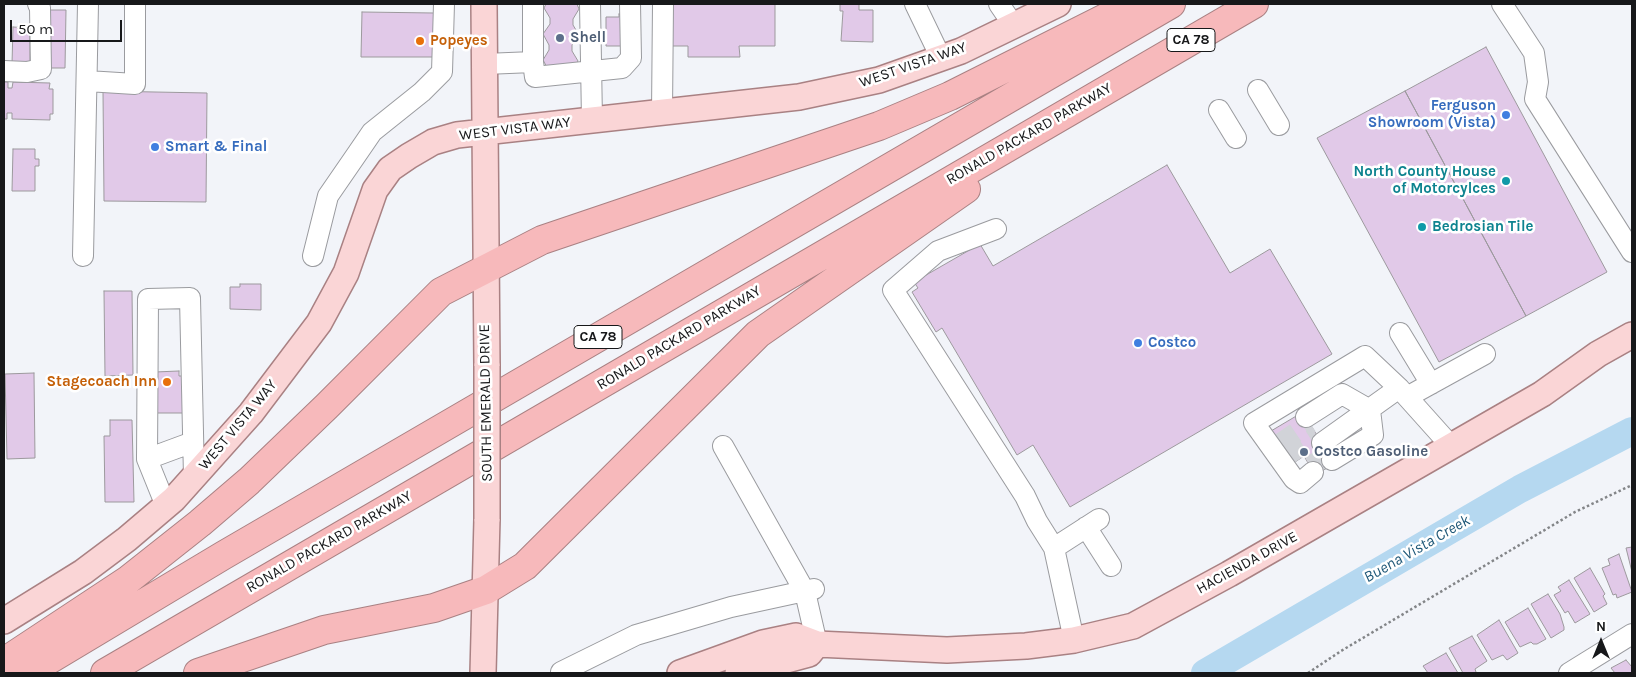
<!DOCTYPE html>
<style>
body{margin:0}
#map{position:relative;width:1636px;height:677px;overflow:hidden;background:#f2f4f9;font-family:Karla,sans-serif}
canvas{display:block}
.frame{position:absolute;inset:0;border:5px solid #17181a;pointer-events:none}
.north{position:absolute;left:1576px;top:617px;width:50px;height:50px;-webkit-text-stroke:4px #fff;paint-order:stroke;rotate:0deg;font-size:14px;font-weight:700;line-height:20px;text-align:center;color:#17181a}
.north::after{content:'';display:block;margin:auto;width:18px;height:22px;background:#17181a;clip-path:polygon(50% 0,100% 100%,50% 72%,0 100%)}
.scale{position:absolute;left:10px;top:20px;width:112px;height:22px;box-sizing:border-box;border:2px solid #17181a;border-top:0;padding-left:6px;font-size:15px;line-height:18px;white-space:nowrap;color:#17181a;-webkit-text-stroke:4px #fff;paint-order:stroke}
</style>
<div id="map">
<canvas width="1636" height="677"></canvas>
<div class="frame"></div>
<div class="north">N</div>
<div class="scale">50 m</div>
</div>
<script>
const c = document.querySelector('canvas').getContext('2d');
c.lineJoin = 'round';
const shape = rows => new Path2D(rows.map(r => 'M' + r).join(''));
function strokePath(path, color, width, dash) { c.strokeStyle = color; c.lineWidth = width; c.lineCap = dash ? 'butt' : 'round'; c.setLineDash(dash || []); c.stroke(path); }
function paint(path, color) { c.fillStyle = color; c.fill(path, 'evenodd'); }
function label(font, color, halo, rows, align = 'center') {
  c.font = font + ' Karla,sans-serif'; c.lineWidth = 5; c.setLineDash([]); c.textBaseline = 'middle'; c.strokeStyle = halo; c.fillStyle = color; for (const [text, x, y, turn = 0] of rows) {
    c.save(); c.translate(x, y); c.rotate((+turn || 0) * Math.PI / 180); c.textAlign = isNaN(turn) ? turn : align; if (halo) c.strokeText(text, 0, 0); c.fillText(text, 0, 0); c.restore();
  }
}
const river = shape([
 [1205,673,1520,489,1632,431]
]);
const building = shape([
 [546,4,577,4,579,9,573,19,573,25,579,35,572,45,572,51,578,61,572,71,549,71,543,60,549,50,549,45,543,34,550,24,550,18,544,8,546,4],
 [668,4,775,4,775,46,739,46,740,57,688,57,688,46,669,46,668,4],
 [840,4,859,4,859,10,873,10,873,42,841,41,843,11,840,11,840,4],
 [49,10,66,10,65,68,48,68,49,10],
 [362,12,434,13,436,57,361,57,362,12],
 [619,14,623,14,636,46,606,46,606,17,619,17,619,14],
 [13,27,30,28,30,64,12,64,13,27],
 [1486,47,1607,272,1526,316,1405,91,1486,47],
 [4,82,8,82,8,88,12,88,13,82,50,83,49,89,53,89,53,114,50,114,50,120,12,119,12,113,7,113,7,119,4,119,4,82],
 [103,91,207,93,206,202,104,201,103,91],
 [1405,91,1526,316,1439,362,1317,138,1405,91],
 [13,149,35,149,35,159,39,159,39,166,35,166,35,191,12,191,13,149],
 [1167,165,1230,273,1270,249,1332,354,1070,507,1033,445,1017,455,942,328,936,332,912,292,918,288,914,282,980,244,993,266,1167,165],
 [240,284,261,284,261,310,230,309,230,287,240,287,240,284],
 [104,291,132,291,133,375,105,376,104,291],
 [179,371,179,376,183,376,188,413,151,413,155,372,179,371],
 [34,373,35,458,7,459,5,374,34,373],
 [1303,412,1334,464,1315,475,1304,456,1292,464,1271,431,1303,412],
 [110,420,132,420,134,502,105,502,104,436,110,436,110,420],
 [1632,547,1632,572,1626,548,1632,547],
 [1619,554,1632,592,1617,598,1616,594,1613,595,1602,568,1610,565,1608,559,1619,554],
 [1590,568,1605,594,1603,596,1607,604,1594,612,1574,578,1590,568],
 [1569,580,1590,614,1575,623,1568,611,1565,613,1554,595,1561,591,1558,587,1569,580],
 [1548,594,1560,614,1564,627,1564,630,1551,638,1531,604,1548,594],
 [1528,608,1546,639,1537,644,1533,644,1531,642,1520,647,1505,622,1528,608],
 [1499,620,1518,653,1507,660,1503,655,1492,660,1477,635,1499,620],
 [1472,636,1487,661,1475,669,1476,672,1474,673,1463,673,1449,648,1472,636],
 [1446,653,1458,673,1428,673,1423,666,1446,653],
 [1626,660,1632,667,1632,673,1615,673,1611,668,1626,660]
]);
const minorTunnel = shape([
 [1279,444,1310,423],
 [1286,456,1317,436],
 [1310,466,1329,455]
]);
const path = shape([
 [1308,673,1341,651,1575,512,1632,485]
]);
const minor = shape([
 [590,4,592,120],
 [915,4,941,58],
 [999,4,1014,26],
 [1502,4,1534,53,1538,82,1535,99,1632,252],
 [533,62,535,77,622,68,631,58,630,4],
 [485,64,533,62,533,4],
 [4,71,27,72,41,69,40,8,38,4],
 [87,81,135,84,135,4],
 [1258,90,1279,125],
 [1219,110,1236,138],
 [662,112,663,4],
 [996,229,938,251,893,290,1025,496,1037,521,1054,548,1074,640],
 [83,256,88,4],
 [313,256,328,196,359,151,372,132,422,92,442,72,444,4],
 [1400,333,1431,384],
 [1407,397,1485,354],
 [1306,417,1342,394,1370,410],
 [1322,443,1399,388],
 [723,446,805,592,817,644],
 [147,459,193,442],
 [1332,460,1373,435,1370,410],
 [1313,472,1300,483,1294,479,1254,423,1365,356,1399,388,1451,446],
 [166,506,147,459,148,299,190,298,194,477],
 [1086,527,1111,566],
 [1054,548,1099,519],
 [561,672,636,635,731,607,814,589],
 [1569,673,1632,634]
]);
const major = shape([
 [484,4,487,366],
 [4,621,83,572,127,539,174,499,251,413,319,323,346,273,375,190,390,169,409,156,433,142,457,135,799,97,879,80,961,51,1058,4],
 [483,673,487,519],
 [680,673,763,643,796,636,817,644,947,650,1026,646,1074,640,1133,626,1229,574,1542,394,1598,354,1632,335],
 [738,673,809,654,817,644]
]);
const highway = shape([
 [4,662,128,580,200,523,249,481,327,406,441,292,542,240,879,126,950,96,1133,4],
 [27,673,224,555,1171,4],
 [105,673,1254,4],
 [198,673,324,630,434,608,486,590,525,566,758,334,966,189]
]);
const majorBridge = shape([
 [487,366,487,519]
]);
const markers = [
 [560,38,5,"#5c6f8a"],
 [420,41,5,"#e8710a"],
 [1506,115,5,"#3f7fe0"],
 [155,147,5,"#3f7fe0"],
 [1506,181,5,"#0f9aa8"],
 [1422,227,5,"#0f9aa8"],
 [1138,343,5,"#3f7fe0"],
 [167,382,5,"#e8710a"],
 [1304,452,5,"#5c6f8a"]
];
const shields = [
 [1191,40,48],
 [598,337,48]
];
const shieldNames = [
 ["CA 78",1191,40],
 ["CA 78",598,337]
];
const serviceNames = [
 ["Shell",570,38],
 ["Costco Gasoline",1314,452]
];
const foodNames = [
 ["Popeyes",430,41],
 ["Stagecoach Inn",157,382,"right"]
];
const streetNames = [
 ["WEST VISTA WAY",913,65,-19],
 ["WEST VISTA WAY",515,129,-7],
 ["RONALD PACKARD PARKWAY",1029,134,-30],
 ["RONALD PACKARD PARKWAY",679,338,-31],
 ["SOUTH EMERALD DRIVE",486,403,-91],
 ["WEST VISTA WAY",238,425,-50],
 ["RONALD PACKARD PARKWAY",329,542,-30],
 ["HACIENDA DRIVE",1247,563,-29]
];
const shopNames = [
 ["Ferguson",1496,106,"right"],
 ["Showroom (Vista)",1496,123,"right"],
 ["Smart & Final",165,147],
 ["Costco",1148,343]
];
const cultureNames = [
 ["North County House",1496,172],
 ["of Motorcylces",1496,189],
 ["Bedrosian Tile",1432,227,"left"]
];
const waterNames = [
 ["Buena Vista Creek",1417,549,-30]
];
strokePath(river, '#b5d8f0', 28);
paint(building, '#e1c9e8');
strokePath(building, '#9c999d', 1);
strokePath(minorTunnel, '#d1d3d8', 20, [20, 10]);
strokePath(minor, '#9a9b9f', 22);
strokePath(major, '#a98183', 28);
strokePath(highway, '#a98183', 30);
strokePath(path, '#838588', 2.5, [2.5, 2.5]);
strokePath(minor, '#fff', 20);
strokePath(major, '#fad5d6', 25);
strokePath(highway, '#f7b9bb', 28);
strokePath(majorBridge, '#a98183', 28, []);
strokePath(majorBridge, '#fad5d6', 25);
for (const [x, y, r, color] of markers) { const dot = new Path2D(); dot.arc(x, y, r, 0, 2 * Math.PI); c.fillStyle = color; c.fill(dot); strokePath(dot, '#fff', 2); }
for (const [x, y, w] of shields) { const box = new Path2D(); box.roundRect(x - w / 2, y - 11.5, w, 23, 4); c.fillStyle = '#fff'; c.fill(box); strokePath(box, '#17181a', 1); }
label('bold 14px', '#17181a', null, shieldNames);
label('bold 15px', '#4e5e75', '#fff', serviceNames, 'left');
label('bold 15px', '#c56008', '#fff', foodNames, 'left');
label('15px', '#17181a', '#fff', streetNames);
label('bold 15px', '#366cbe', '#fff', shopNames, 'left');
label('bold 15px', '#0d838f', '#fff', cultureNames, 'right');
label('italic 16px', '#1d5777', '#fff', waterNames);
</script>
